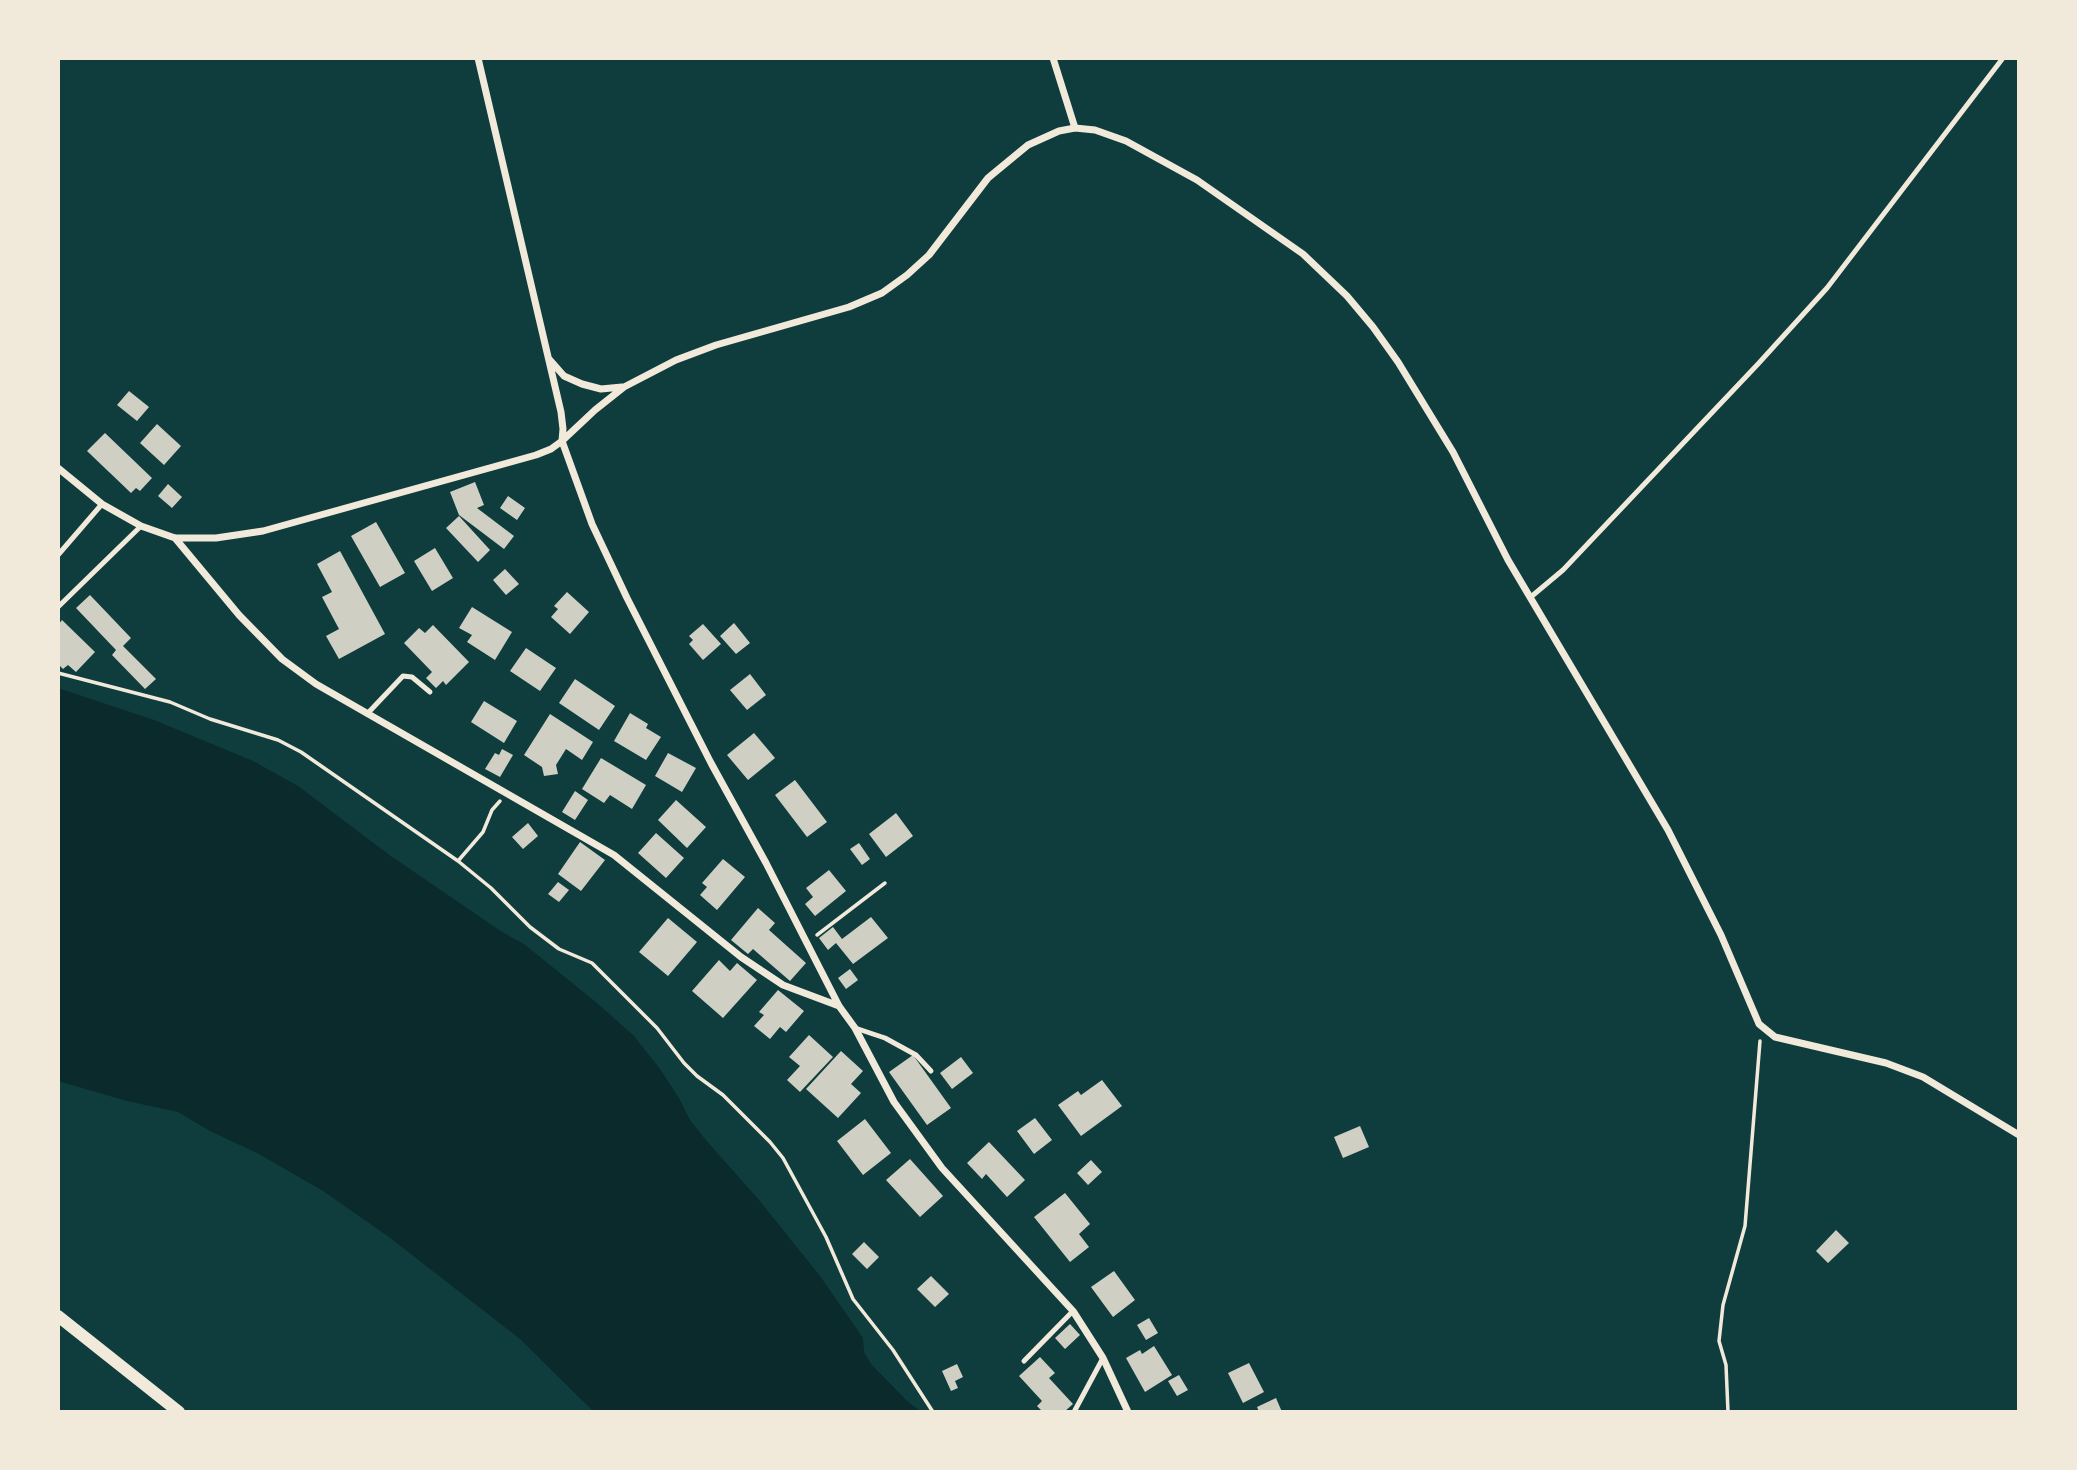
<!DOCTYPE html>
<style>
body{margin:0}
#map{position:relative;width:2077px;height:1470px;overflow:hidden;background:#0f3d3e;font-family:"Source Sans 3",sans-serif}
canvas{display:block}
.frame{position:absolute;inset:0;border:60px solid #f1e9da;pointer-events:none}
</style>
<div id="map">
<canvas width="2077" height="1470"></canvas>
<div class="frame"></div>
</div>
<script>
const c = document.querySelector('canvas').getContext('2d');
c.lineJoin = 'round';
function paint(path, color) { c.fillStyle = color; c.fill(path, 'evenodd'); }
const shape = rows => new Path2D(rows.map(r => 'M' + r).join(''));
function strokePath(path, color, width, dash) { c.strokeStyle = color; c.lineWidth = width; c.lineCap = dash ? 'butt' : 'round'; c.setLineDash(dash || []); c.stroke(path); }
const water = shape([
 [58,688,154,720,253,761,298,786,388,854,502,932,524,944,597,1003,634,1036,660,1069,679,1098,690,1120,705,1139,759,1200,820,1276,863,1338,864,1352,871,1364,908,1402,922,1412,594,1412,520,1339,389,1237,323,1191,259,1154,210,1131,178,1112,127,1101,58,1081]
]);
const building = shape([
 [129,391,149,407,137,421,117,405],
 [157,424,181,446,164,465,140,443],
 [105,433,152,478,140,491,136,488,131,493,87,451],
 [475,482,484,505,477,508,514,536,504,549,459,515,450,492],
 [168,484,182,497,172,508,158,496],
 [508,496,525,508,517,520,500,508],
 [459,516,490,550,478,562,446,528],
 [376,522,405,573,380,587,351,536],
 [435,548,453,578,432,591,414,561],
 [340,551,385,634,339,659,326,636,339,629,322,597,332,592,317,564],
 [505,569,519,584,506,595,493,580],
 [567,592,589,612,570,634,551,617,558,609,554,606],
 [90,595,131,638,123,646,156,679,145,689,112,655,116,650,76,608],
 [472,607,512,632,495,660,467,642,472,635,459,628],
 [62,620,95,652,76,672,68,665,63,669,58,664,58,625],
 [734,623,750,643,736,654,720,636],
 [703,624,721,644,703,660,689,644,693,640,689,636],
 [433,625,469,662,446,685,443,681,436,688,426,678,432,672,404,643,419,628,425,633],
 [526,648,556,668,540,691,510,671],
 [750,674,766,695,747,710,730,690],
 [575,679,615,706,599,730,559,703],
 [484,701,517,721,504,743,471,722],
 [630,713,648,724,646,728,661,737,646,760,614,741],
 [550,714,593,742,582,760,566,749,556,765,558,774,544,776,542,767,524,755],
 [754,733,775,758,748,780,727,755],
 [502,749,513,755,500,777,485,769,495,753,499,755],
 [668,753,696,768,682,792,655,776],
 [601,758,646,785,632,809,610,795,604,803,582,789],
 [795,780,827,822,807,837,775,795],
 [575,791,588,800,575,820,562,812],
 [676,800,706,827,687,848,658,820],
 [896,813,913,836,886,857,869,834],
 [528,823,538,836,523,849,512,837],
 [656,833,684,858,666,878,638,853],
 [580,842,605,860,581,891,558,874],
 [859,843,870,859,862,865,850,849],
 [723,859,745,877,717,910,700,895,707,887,702,883],
 [829,870,846,891,815,916,805,904,813,897,806,888],
 [558,882,569,890,559,902,548,894],
 [758,908,775,923,769,930,806,963,790,981,753,949,748,954,731,940],
 [871,917,888,938,853,964,836,943,828,950,819,938,833,927,842,939],
 [668,918,697,942,668,976,639,952],
 [719,960,730,971,737,963,757,980,723,1018,692,991],
 [850,969,858,980,846,989,838,978],
 [778,990,804,1011,786,1032,780,1027,770,1039,754,1026,764,1015,759,1012],
 [809,1035,833,1057,800,1092,787,1080,800,1066,789,1057],
 [841,1051,863,1071,851,1084,861,1093,838,1118,806,1089],
 [913,1055,951,1108,927,1125,889,1072],
 [961,1057,973,1073,952,1089,940,1073],
 [1102,1080,1122,1106,1081,1136,1058,1105,1078,1091,1081,1095],
 [1035,1118,1052,1140,1034,1154,1017,1131],
 [865,1119,891,1153,863,1175,837,1141],
 [1360,1126,1369,1147,1343,1158,1334,1137],
 [989,1142,1025,1180,1007,1197,986,1174,982,1179,967,1163],
 [910,1159,943,1196,920,1217,886,1180],
 [1091,1160,1102,1172,1088,1185,1077,1173],
 [1065,1193,1090,1224,1079,1234,1089,1247,1070,1262,1034,1217],
 [1836,1230,1849,1243,1828,1263,1816,1251],
 [864,1242,879,1257,867,1269,852,1254],
 [1114,1271,1135,1300,1113,1317,1091,1287],
 [931,1276,949,1294,935,1307,917,1289],
 [1149,1318,1158,1333,1146,1340,1137,1325],
 [1070,1324,1080,1335,1065,1349,1055,1338],
 [1154,1346,1172,1375,1145,1392,1126,1358,1140,1350,1142,1354],
 [1040,1357,1055,1373,1049,1378,1073,1404,1064,1412,1043,1412,1037,1406,1042,1401,1019,1376],
 [1249,1363,1264,1392,1243,1403,1228,1373],
 [957,1364,963,1377,955,1381,958,1388,951,1391,942,1371],
 [1179,1375,1188,1390,1177,1396,1168,1381],
 [1276,1398,1282,1412,1259,1412,1257,1407]
]);
const path = shape([
 [58,673,170,702,210,719,278,740,301,752,458,861,491,888,530,927,559,949,592,963,657,1028,684,1063,697,1076,723,1095,770,1142,783,1158,826,1237,853,1299,893,1350,933,1412],
 [458,861,483,832,492,810,500,801],
 [817,935,885,883],
 [1728,1412,1726,1365,1719,1341,1723,1305,1745,1226,1760,1041]
]);
const service = shape([
 [58,555,102,504],
 [1532,596,1563,570,1758,364,1827,288,2003,58],
 [58,607,141,526],
 [367,714,403,676,412,677,430,692],
 [855,1028,885,1038,916,1055,931,1071],
 [1024,1361,1073,1311],
 [1074,1412,1103,1358]
]);
const minor = shape([
 [1053,58,1075,128],
 [549,359,564,376,582,384,601,389,622,387],
 [58,468,102,504,141,526,175,538,216,538,263,531,536,455,551,449,562,441,563,429,561,412,478,58],
 [175,538,239,615,282,659,316,684,614,855,741,957,783,985,839,1006],
 [1128,1412,1103,1358,1073,1311,942,1168,894,1102,855,1028,839,1006,766,863,711,763,627,598,592,524,562,441,595,410,624,387,676,360,716,345,849,307,882,293,907,275,929,255,988,178,1028,145,1059,131,1075,128,1095,130,1126,141,1197,180,1303,254,1347,296,1373,327,1398,362,1453,452,1508,560,1668,830,1721,935,1759,1024,1775,1037,1886,1063,1923,1077,2019,1135]
]);
const tertiary = shape([
 [58,1316,179,1412]
]);
paint(water, '#0a2a2b');
paint(building, '#cfcfc3');
strokePath(path, '#f1e9da', 3.5);
strokePath(service, '#f1e9da', 5);
strokePath(minor, '#f1e9da', 7);
strokePath(tertiary, '#f1e9da', 12);
</script>
